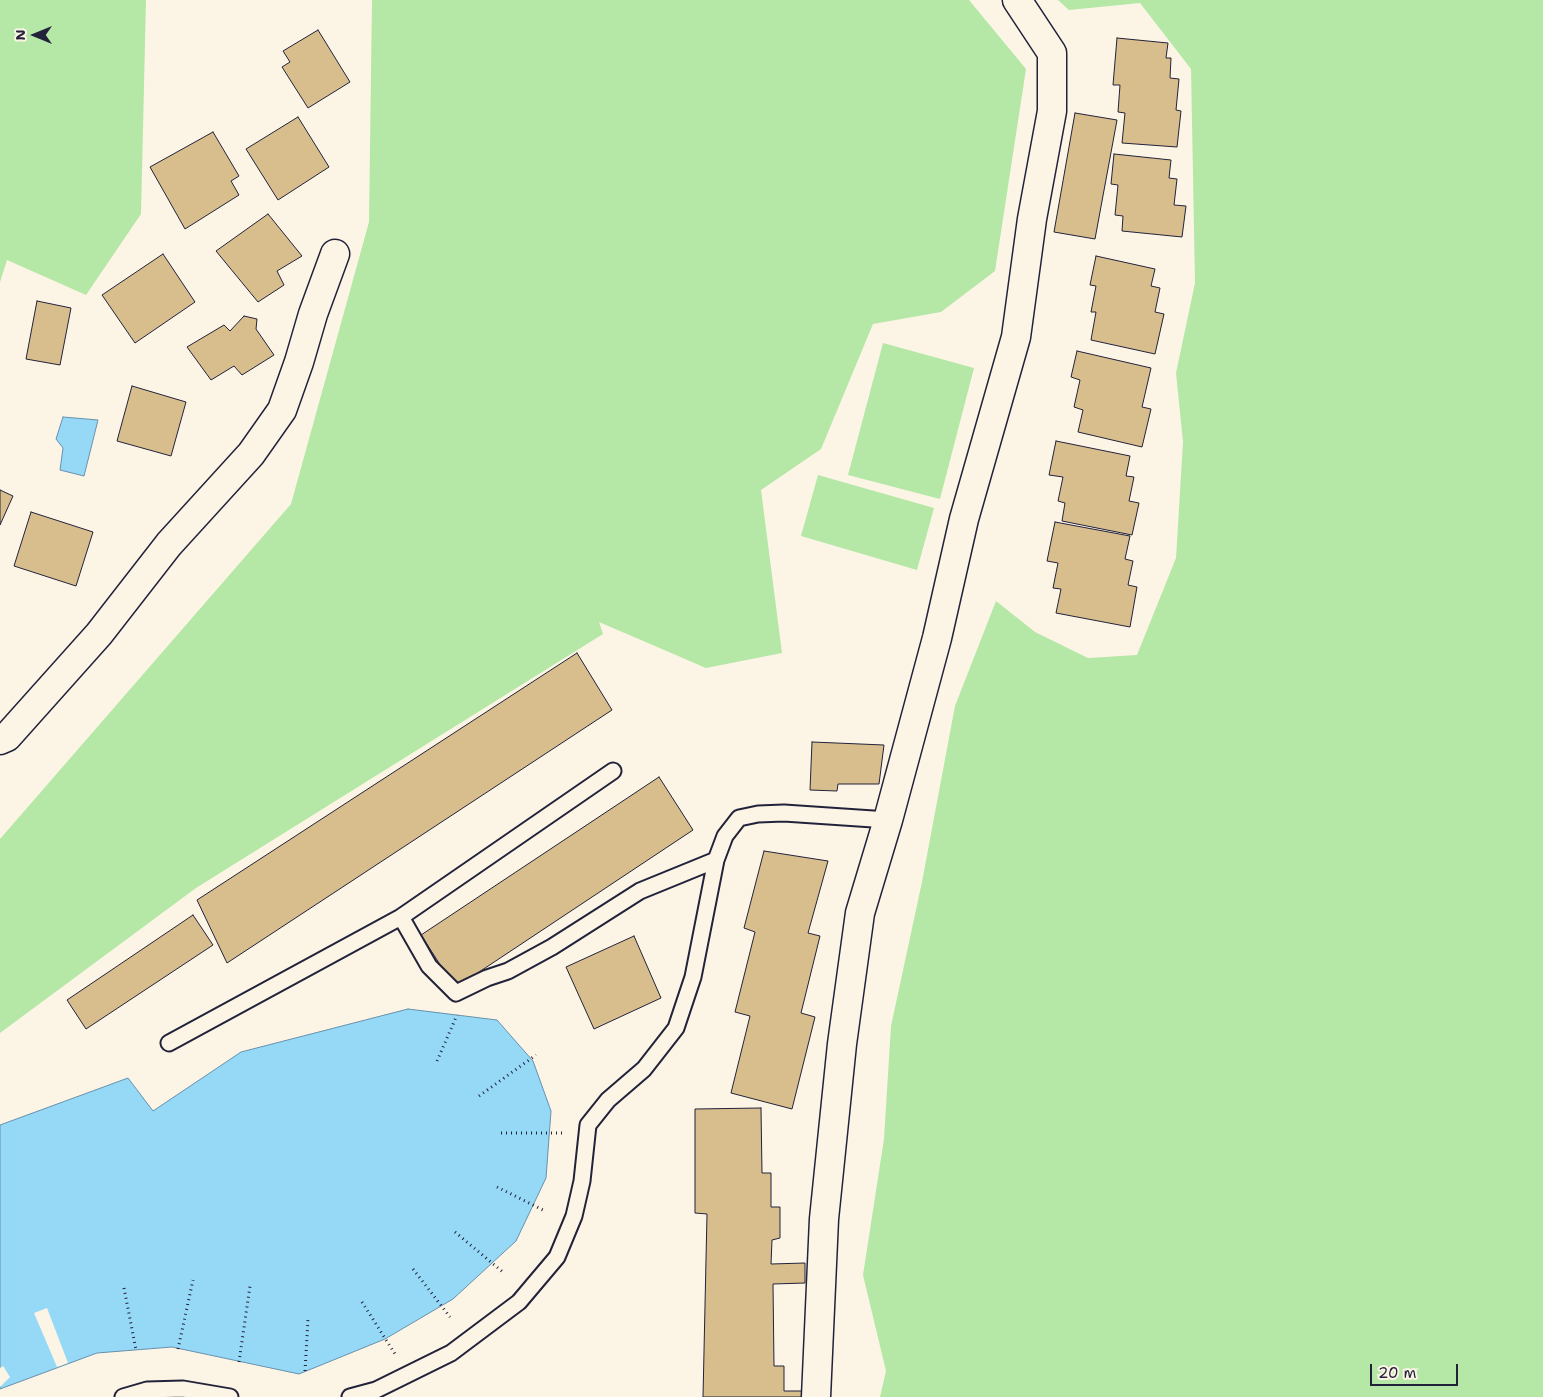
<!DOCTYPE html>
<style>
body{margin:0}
#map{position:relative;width:1543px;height:1397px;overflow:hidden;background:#fcf5e5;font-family:"Shantell Sans",sans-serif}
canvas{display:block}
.north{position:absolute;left:10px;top:10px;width:50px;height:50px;-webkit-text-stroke:4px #fcf5e5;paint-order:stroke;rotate:270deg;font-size:14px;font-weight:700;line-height:20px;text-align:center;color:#22223b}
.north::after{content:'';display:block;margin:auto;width:18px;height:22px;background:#22223b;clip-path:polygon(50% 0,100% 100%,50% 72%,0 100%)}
.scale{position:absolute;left:1370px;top:1364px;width:88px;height:22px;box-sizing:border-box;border:2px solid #22223b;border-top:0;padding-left:6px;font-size:15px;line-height:18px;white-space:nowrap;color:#22223b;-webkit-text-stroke:4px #fcf5e5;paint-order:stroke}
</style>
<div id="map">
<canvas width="1543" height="1397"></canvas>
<div class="north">N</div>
<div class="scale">20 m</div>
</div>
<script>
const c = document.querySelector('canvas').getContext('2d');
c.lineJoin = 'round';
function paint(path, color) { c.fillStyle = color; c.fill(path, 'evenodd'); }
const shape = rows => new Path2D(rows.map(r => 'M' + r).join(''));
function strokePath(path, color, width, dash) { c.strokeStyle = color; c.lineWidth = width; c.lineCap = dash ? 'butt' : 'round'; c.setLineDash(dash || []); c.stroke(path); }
const green = shape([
 [0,0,146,0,141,214,86,295,7,260,0,282],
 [372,0,969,0,1026,69,995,271,941,312,873,324,821,449,761,490,782,653,706,668,599,622,603,634,196,888,0,1033,0,839,291,504,369,222],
 [1058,0,1543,0,1543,1397,880,1397,886,1371,863,1275,884,1139,891,1026,922,882,955,706,996,601,1035,632,1088,658,1137,655,1176,558,1183,442,1176,373,1195,283,1191,69,1140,3,1069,10],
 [883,343,974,368,940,499,848,475],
 [818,475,934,508,917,570,801,536]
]);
const water = shape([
 [63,417,98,420,84,476,60,470,63,448,56,439,63,417],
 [408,1009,497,1020,533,1061,551,1111,546,1178,516,1241,453,1299,385,1339,299,1374,172,1347,97,1353,0,1389,0,1125,128,1078,153,1111,241,1052,408,1009]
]);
const pier = shape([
 [47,1308,68,1363,57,1367,34,1313],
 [3,1366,10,1377,0,1387,0,1368]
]);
const building = shape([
 [318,30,350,82,308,108,282,67,290,62,283,51,318,30],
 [1117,38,1168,43,1166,58,1171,58,1170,78,1179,79,1176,110,1181,111,1177,147,1122,143,1125,113,1118,112,1120,85,1113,85,1117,38],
 [1075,113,1117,120,1095,239,1054,232,1075,113],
 [298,117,329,167,278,200,246,149,298,117],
 [213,132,239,176,231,181,239,195,185,229,150,167,213,132],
 [1114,154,1171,160,1169,178,1177,179,1174,205,1186,206,1182,237,1122,231,1123,216,1115,215,1118,185,1111,184,1114,154],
 [268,214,302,256,277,271,284,285,258,302,216,251,268,214],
 [163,254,195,302,135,343,102,295,163,254],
 [1096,256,1155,269,1151,286,1160,288,1155,312,1164,314,1155,354,1091,340,1096,312,1091,312,1096,286,1090,285,1096,256],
 [37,301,71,308,60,365,26,359,37,301],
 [244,316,257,319,256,329,274,355,242,375,234,366,211,380,187,347,224,325,230,331,244,316],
 [1077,351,1151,368,1142,407,1151,409,1142,447,1078,432,1083,410,1074,407,1080,380,1071,377,1077,351],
 [132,386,186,402,171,456,117,441,132,386],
 [1056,441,1130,456,1126,476,1134,477,1129,501,1139,503,1132,535,1062,521,1065,503,1058,501,1063,477,1049,475,1056,441],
 [0,490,13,496,0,525,0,490],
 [31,512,93,532,76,586,14,566,31,512],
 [1055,522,1130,536,1125,559,1133,561,1128,585,1137,587,1130,627,1056,613,1061,589,1053,588,1058,563,1047,561,1055,522],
 [577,653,612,710,227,963,197,900,577,653],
 [812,742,884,745,879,784,838,784,837,791,810,790,812,742],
 [659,777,693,830,455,988,421,935,659,777],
 [764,851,828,861,808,933,820,936,801,1013,815,1017,792,1109,731,1093,750,1016,735,1012,755,932,744,928,764,851],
 [193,915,213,945,86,1029,67,1000,193,915],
 [634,936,661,998,594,1029,566,967,634,936],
 [761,1108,762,1173,771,1173,771,1207,780,1207,780,1238,772,1240,771,1264,805,1263,805,1283,773,1284,774,1366,784,1366,784,1391,810,1391,810,1397,703,1397,707,1214,695,1213,695,1109,761,1108]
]);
const path = shape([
 [437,1061,457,1015],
 [479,1096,536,1055],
 [501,1133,566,1133],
 [497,1187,543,1210],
 [455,1232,504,1273],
 [413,1269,450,1317],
 [124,1288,136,1350],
 [362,1302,395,1354],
 [178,1349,193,1280],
 [239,1362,250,1286],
 [305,1371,308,1319]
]);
const lane = shape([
 [401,917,613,771],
 [169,1043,401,917,429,966,456,993,487,978,508,971,552,947,640,891,716,860],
 [123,1397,147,1390,183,1389,230,1397],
 [350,1397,376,1390,451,1353,519,1302,557,1257,574,1216,582,1181,588,1125,608,1100,644,1069,676,1028,693,977,716,860,725,836,739,818,758,814,784,813,888,820]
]);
const street = shape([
 [0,740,7,737,99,634,169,544,251,454,282,410,299,362,313,314,335,254]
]);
const secondary = shape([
 [816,1397,824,1219,842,1044,860,913,888,820,937,638,964,519,1016,337,1032,219,1052,111,1052,53,1017,0]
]);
paint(green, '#b5e7a7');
paint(water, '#95d9f7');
strokePath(water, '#6790ac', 1);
paint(pier, '#fcf5e5');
paint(building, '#d8bd8d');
strokePath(building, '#22223b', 1);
strokePath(lane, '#22223b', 19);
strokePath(street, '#22223b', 31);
strokePath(secondary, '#22223b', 31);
strokePath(path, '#22223b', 3, [1, 4]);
strokePath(lane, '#fcf5e5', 15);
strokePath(street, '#fcf5e5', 28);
strokePath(secondary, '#fcf5e5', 28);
</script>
